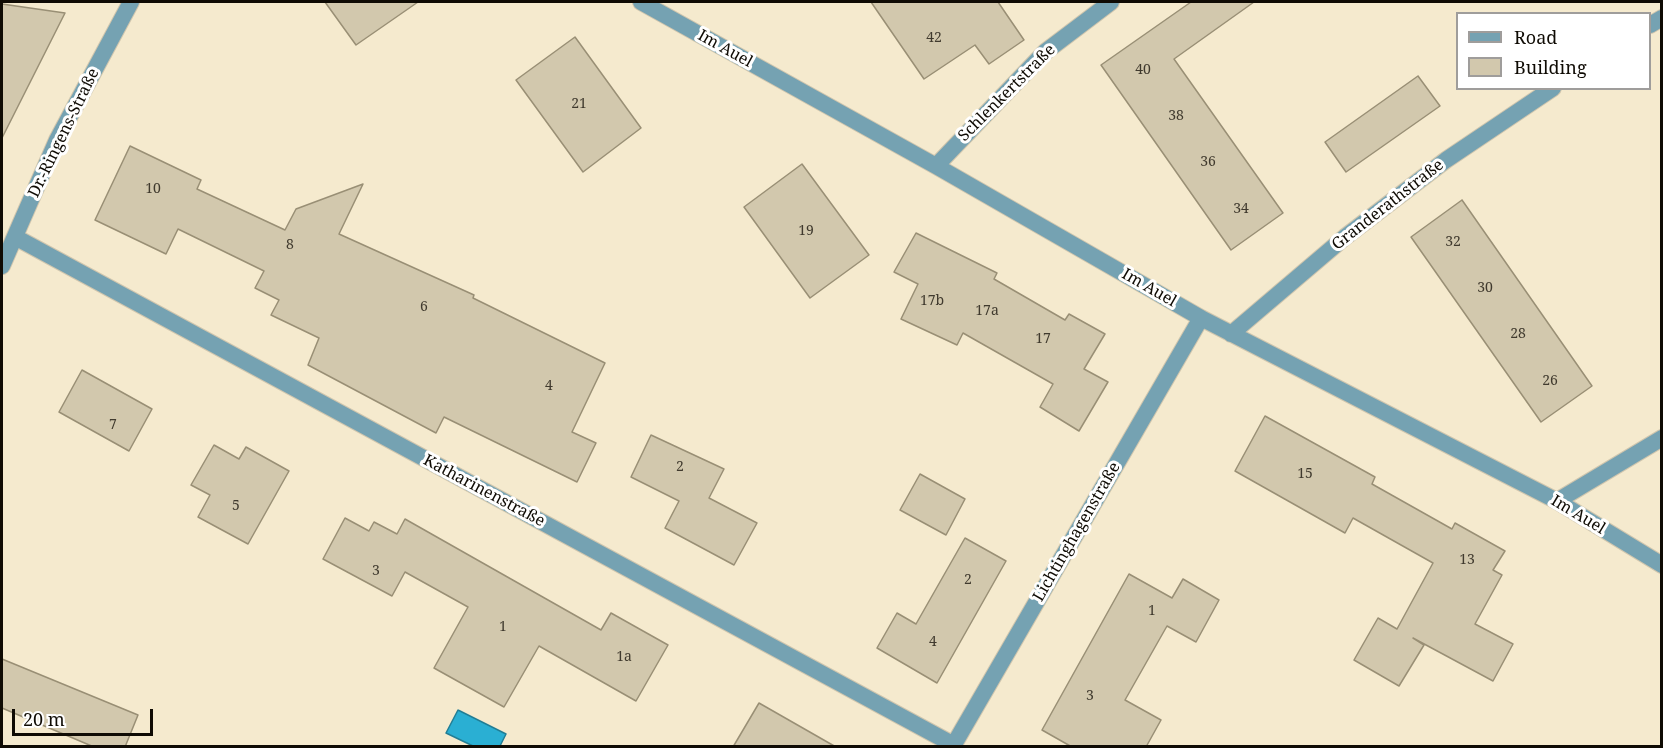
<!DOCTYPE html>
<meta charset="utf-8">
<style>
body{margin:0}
#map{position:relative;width:1663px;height:748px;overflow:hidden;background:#f5eace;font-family:"Noto Serif",serif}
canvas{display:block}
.frame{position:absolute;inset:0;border:3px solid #0f0b04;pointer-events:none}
.legend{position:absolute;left:1456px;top:12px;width:195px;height:78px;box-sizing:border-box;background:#fff;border:2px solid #9f9d9b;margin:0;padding:8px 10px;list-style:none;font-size:18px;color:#0f0b04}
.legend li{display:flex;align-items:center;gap:12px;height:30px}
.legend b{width:30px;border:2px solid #9f9d9b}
.scale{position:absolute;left:12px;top:709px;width:141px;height:27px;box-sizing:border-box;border:3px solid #0f0b04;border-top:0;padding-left:8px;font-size:18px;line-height:21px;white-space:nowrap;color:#0f0b04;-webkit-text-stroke:4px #fff;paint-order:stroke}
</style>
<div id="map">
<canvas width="1663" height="748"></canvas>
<div class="frame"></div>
<ul class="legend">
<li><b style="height:8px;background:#75a2b2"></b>Road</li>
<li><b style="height:16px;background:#d2c8ad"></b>Building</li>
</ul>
<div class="scale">20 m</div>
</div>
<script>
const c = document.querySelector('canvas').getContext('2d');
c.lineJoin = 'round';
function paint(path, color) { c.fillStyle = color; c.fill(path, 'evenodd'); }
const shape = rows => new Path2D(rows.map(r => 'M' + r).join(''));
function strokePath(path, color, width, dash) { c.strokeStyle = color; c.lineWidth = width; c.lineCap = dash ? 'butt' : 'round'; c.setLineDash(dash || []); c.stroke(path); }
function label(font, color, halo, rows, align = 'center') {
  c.font = font + ' "Noto Serif",serif'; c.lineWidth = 6; c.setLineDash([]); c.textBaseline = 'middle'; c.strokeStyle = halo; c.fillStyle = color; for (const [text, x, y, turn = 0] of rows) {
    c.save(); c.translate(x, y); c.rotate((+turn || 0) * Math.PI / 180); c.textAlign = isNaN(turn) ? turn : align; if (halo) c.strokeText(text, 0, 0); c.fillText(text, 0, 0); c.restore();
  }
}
const water = shape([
 [458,710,506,734,500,746,473,746,446,733,458,710]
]);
const building = shape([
 [325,2,418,2,356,45,325,2],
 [871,2,998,2,1024,40,989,64,975,45,924,79,871,2],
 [1191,2,1254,2,1174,59,1283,213,1231,250,1101,65,1191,2],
 [2,4,65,13,2,138,2,4],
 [575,37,641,128,583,172,516,80,575,37],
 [1418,76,1440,106,1346,172,1325,142,1418,76],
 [130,146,201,180,197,189,285,230,296,209,363,184,339,234,474,295,473,298,605,363,572,432,596,443,577,482,444,417,436,433,308,365,319,338,271,315,279,300,255,288,264,271,178,229,166,254,95,220,130,146],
 [802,164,869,255,810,298,744,207,802,164],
 [1462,200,1592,386,1541,422,1411,237,1462,200],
 [916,233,997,273,994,279,1065,320,1069,314,1105,334,1084,369,1108,382,1079,431,1040,407,1053,384,963,333,957,345,901,319,918,284,894,272,916,233],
 [82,370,152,409,129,451,59,412,82,370],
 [1265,416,1375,477,1372,484,1452,529,1455,523,1505,551,1493,570,1502,575,1475,624,1513,644,1493,681,1413,638,1424,645,1399,686,1354,660,1378,618,1397,629,1433,563,1353,518,1345,533,1235,471,1265,416],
 [651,435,724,469,709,498,757,523,734,565,665,528,679,501,631,477,651,435],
 [214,445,239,459,246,447,289,471,248,544,198,517,210,495,191,485,214,445],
 [920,474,965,499,946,535,900,510,920,474],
 [345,518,369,531,374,522,397,534,405,519,601,630,611,613,668,645,636,701,539,646,504,707,434,668,468,607,405,572,392,596,323,559,345,518],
 [965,538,1006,561,937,683,877,648,897,613,916,624,965,538],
 [1129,574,1172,598,1183,579,1219,600,1196,642,1167,626,1125,700,1161,720,1146,747,1072,747,1042,730,1129,574],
 [2,659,138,715,125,747,94,747,2,708,2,659],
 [759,703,836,747,733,747,759,703]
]);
const minor = shape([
 [641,2,936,166,1201,318,1557,501,1662,565],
 [1650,25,1662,18],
 [936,166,1045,52,1111,2],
 [15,237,954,745],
 [2,266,57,140,131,2],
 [1231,334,1345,237,1446,160,1553,88],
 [1557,501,1662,438],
 [953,746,1201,318]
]);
const numberNames = [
 ["42",934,38],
 ["40",1143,70],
 ["21",579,104],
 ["38",1176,116],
 ["36",1208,162],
 ["10",153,189],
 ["34",1241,209],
 ["19",806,231],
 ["32",1453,242],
 ["8",290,245],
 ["30",1485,288],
 ["17b",932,301],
 ["6",424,307],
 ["17a",987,311],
 ["28",1518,334],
 ["17",1043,339],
 ["26",1550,381],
 ["4",549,386],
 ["7",113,425],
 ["2",680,467],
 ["15",1305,474],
 ["5",236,506],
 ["13",1467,560],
 ["3",376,571],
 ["2",968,580],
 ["1",1152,611],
 ["1",503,627],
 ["4",933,642],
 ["1a",624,657],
 ["3",1090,696]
];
const streetNames = [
 ["Im Auel",725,49,29],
 ["Schlenkertstraße",1007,93,-45],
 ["Dr.-Ringens-Straße",64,133,-64],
 ["Granderathstraße",1388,205,-38],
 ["Im Auel",1149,288,30],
 ["Katharinenstraße",484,491,28],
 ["Im Auel",1578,515,31],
 ["Lichtinghagenstraße",1077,532,-60]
];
paint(water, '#2aafd3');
strokePath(water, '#227e95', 1.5);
paint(building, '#d2c8ad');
strokePath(building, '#998f75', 1.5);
strokePath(minor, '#d0c6ae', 18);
strokePath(minor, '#75a2b2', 16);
label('14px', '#403a2e', null, numberNames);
label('16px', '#0f0b04', '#fff', streetNames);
</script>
